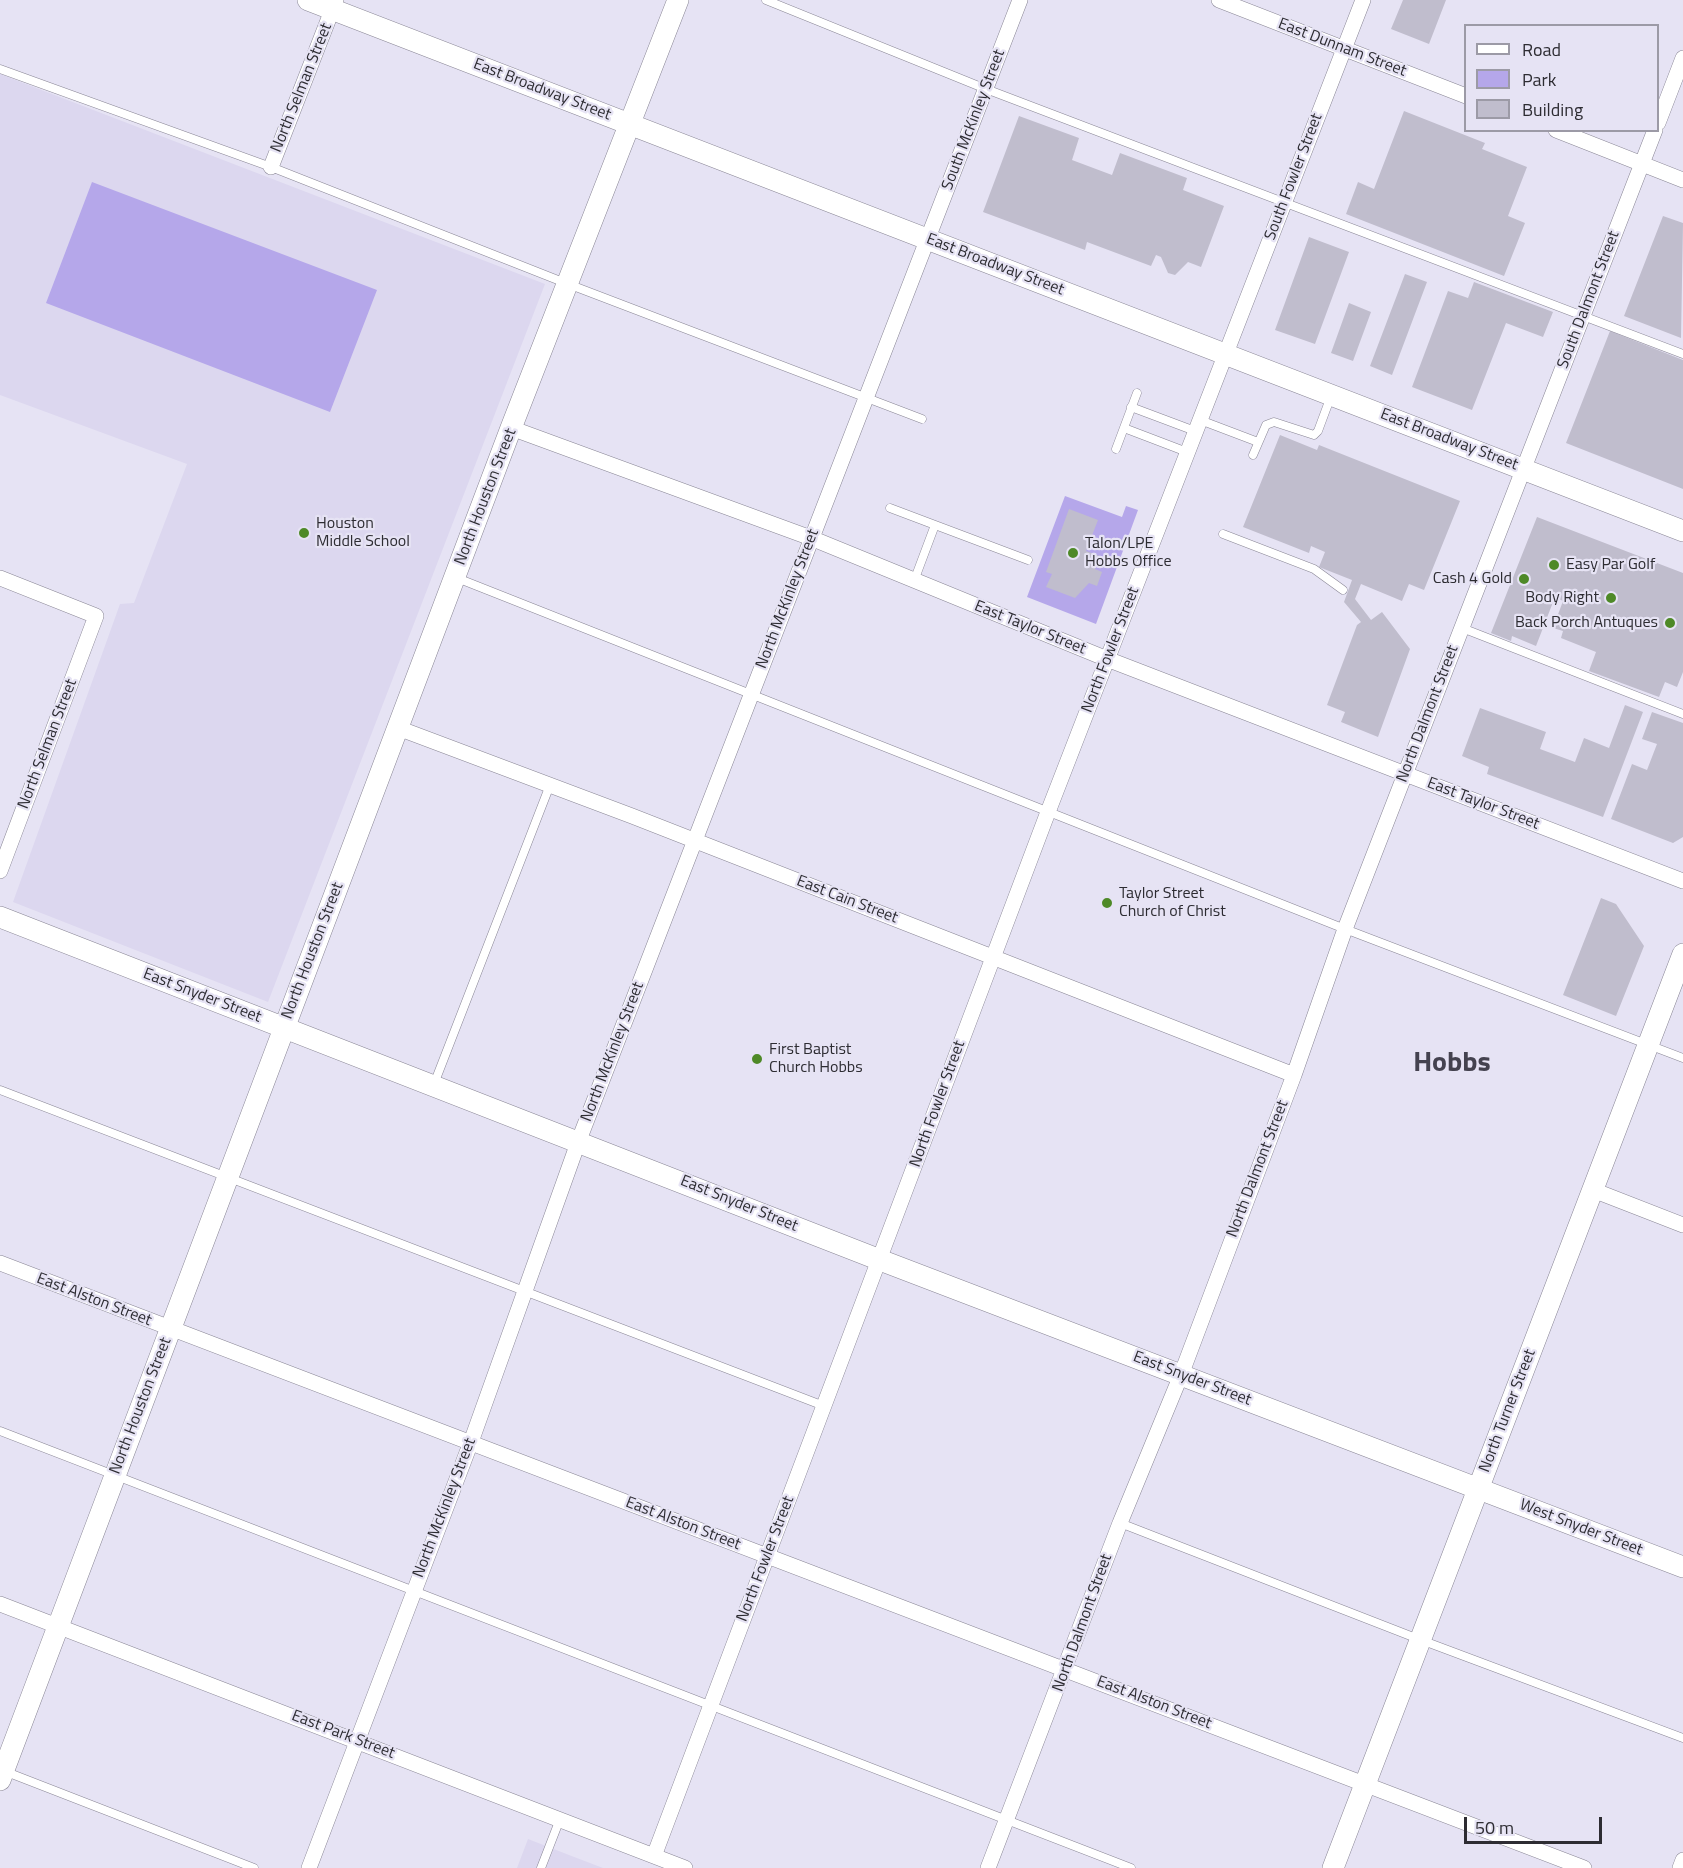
<!DOCTYPE html>
<style>
body{margin:0}
#map{position:relative;width:1683px;height:1868px;overflow:hidden;background:#e6e3f4;font-family:"Titillium Web",sans-serif}
canvas{display:block}
.legend{position:absolute;left:1464px;top:24px;width:195px;height:108px;box-sizing:border-box;background:#e6e3f4;border:2px solid #9c9aa6;margin:0;padding:8px 10px;list-style:none;font-size:18px;color:#2d2c32}
.legend li{display:flex;align-items:center;gap:12px;height:30px}
.legend b{width:30px;border:2px solid #9c9aa6}
.scale{position:absolute;left:1464px;top:1817px;width:138px;height:27px;box-sizing:border-box;border:3px solid #2d2c32;border-top:0;padding-left:8px;font-size:18px;line-height:21px;white-space:nowrap;color:#2d2c32;-webkit-text-stroke:4px #e6e3f4;paint-order:stroke}
</style>
<div id="map">
<canvas width="1683" height="1868"></canvas>
<ul class="legend">
<li><b style="height:8px;background:#fff"></b>Road</li>
<li><b style="height:16px;background:#b5a7ea"></b>Park</li>
<li><b style="height:16px;background:#c0bdcd"></b>Building</li>
</ul>
<div class="scale">50 m</div>
</div>
<script>
const c = document.querySelector('canvas').getContext('2d');
c.lineJoin = 'round';
function paint(path, color) { c.fillStyle = color; c.fill(path, 'evenodd'); }
const shape = rows => new Path2D(rows.map(r => 'M' + r).join(''));
function strokePath(path, color, width, dash) { c.strokeStyle = color; c.lineWidth = width; c.lineCap = dash ? 'butt' : 'round'; c.setLineDash(dash || []); c.stroke(path); }
function label(font, color, halo, rows, align = 'center') {
  c.font = font + ' "Titillium Web",sans-serif'; c.lineWidth = 4.5; c.setLineDash([]); c.textBaseline = 'middle'; c.strokeStyle = halo; c.fillStyle = color; for (const [text, x, y, turn = 0] of rows) {
    c.save(); c.translate(x, y); c.rotate((+turn || 0) * Math.PI / 180); c.textAlign = isNaN(turn) ? turn : align; if (halo) c.strokeText(text, 0, 0); c.fillText(text, 0, 0); c.restore();
  }
}
const built = shape([
 [0,74,545,284,268,1002,13,902,120,604,134,603,187,464,0,395],
 [528,1839,569,1855,603,1868,517,1868]
]);
const green = shape([
 [92,182,377,290,330,412,46,303],
 [1065,496,1122,517,1126,506,1138,510,1096,624,1027,597]
]);
const building = shape([
 [1403,0,1446,0,1429,44,1391,29],
 [1404,111,1485,143,1482,149,1527,167,1508,216,1525,223,1504,276,1346,214,1358,182,1374,189],
 [1019,116,1079,138,1072,160,1112,175,1120,153,1187,178,1183,190,1224,206,1201,267,1188,262,1175,275,1168,273,1161,257,1156,255,1151,266,1087,242,1085,250,983,212],
 [1663,216,1683,223,1681,338,1624,316],
 [1309,237,1349,252,1315,344,1275,330],
 [1405,274,1427,282,1392,375,1370,366],
 [1474,282,1553,312,1543,337,1506,323,1472,410,1412,387,1448,291,1468,298],
 [1349,303,1371,312,1353,361,1331,353],
 [1610,331,1683,360,1683,489,1566,443],
 [1280,435,1317,450,1319,445,1460,501,1424,590,1409,584,1402,601,1361,584,1355,599,1371,620,1382,612,1410,649,1378,737,1341,722,1345,712,1327,705,1357,625,1361,622,1344,602,1352,580,1319,567,1325,552,1311,546,1309,553,1243,527],
 [1069,509,1098,520,1086,551,1100,556,1095,569,1102,572,1097,586,1089,583,1075,598,1046,587,1052,574,1046,572],
 [1537,517,1683,573,1683,672,1677,687,1665,682,1659,697,1589,671,1596,652,1561,638,1563,631,1553,628,1563,601,1555,597,1536,646,1512,636,1511,641,1491,633],
 [1625,705,1643,712,1603,817,1487,774,1489,767,1462,756,1480,708,1546,732,1540,749,1575,762,1584,738,1609,748],
 [1652,712,1683,723,1683,837,1673,843,1611,819,1632,764,1647,770,1657,744,1642,739],
 [1601,898,1616,904,1644,946,1616,1016,1563,995]
]);
const lane = shape([
 [766,0,986,89,1683,354],
 [0,69,271,167,568,284,922,419],
 [1131,407,1195,431],
 [1200,420,1258,442],
 [1124,428,1187,452],
 [1116,449,1137,393],
 [1253,455,1266,425,1274,422,1314,435,1318,431,1331,396],
 [890,508,1028,560],
 [1223,534,1314,569,1343,590],
 [457,578,1345,929,1683,1058],
 [914,581,935,525],
 [1462,628,1683,714],
 [434,1084,550,785],
 [0,1090,824,1406],
 [0,1431,1131,1868],
 [1120,1523,1421,1640,1683,1738],
 [4,1771,254,1868],
 [541,1868,560,1819]
]);
const street = shape([
 [1219,0,1466,96],
 [1658,123,1683,58],
 [1556,130,1683,180],
 [271,167,336,0],
 [511,428,811,538,1107,659,1683,881],
 [0,578,96,616,0,871],
 [398,728,632,816,1294,1075],
 [1593,1190,1683,1225],
 [0,1263,1584,1868],
 [0,1604,685,1868],
 [654,1856,1048,812,1363,0],
 [309,1868,471,1442,579,1140,1020,0],
 [988,1868,1120,1523,1181,1375,1294,1075,1345,929,1655,130],
 [1680,1868,1683,1860]
]);
const secondary = shape([
 [308,0,1683,531],
 [0,917,880,1260,1683,1567],
 [0,1780,511,428,678,0],
 [1333,1868,1683,954]
]);
const markers = [
 [304,533,6,"#4e8927"],
 [1073,553,6,"#4e8927"],
 [1554,565,6,"#4e8927"],
 [1524,579,6,"#4e8927"],
 [1611,598,6,"#4e8927"],
 [1670,623,6,"#4e8927"],
 [1107,903,6,"#4e8927"],
 [757,1059,6,"#4e8927"]
];
const streetNames = [
 ["East Dunnam Street",1342,48,21],
 ["North Selman Street",302,88,-68],
 ["East Broadway Street",542,90,21],
 ["South McKinley Street",974,120,-69],
 ["South Fowler Street",1294,177,-69],
 ["East Broadway Street",995,265,21],
 ["South Dalmont Street",1589,300,-69],
 ["East Broadway Street",1449,440,21],
 ["North Houston Street",486,497,-69],
 ["North McKinley Street",788,599,-69],
 ["East Taylor Street",1030,628,22],
 ["North Fowler Street",1111,650,-69],
 ["North Dalmont Street",1428,714,-69],
 ["North Selman Street",48,744,-69],
 ["East Taylor Street",1483,804,21],
 ["East Cain Street",847,900,21],
 ["North Houston Street",313,951,-69],
 ["East Snyder Street",202,996,21],
 ["North McKinley Street",613,1052,-69],
 ["North Fowler Street",938,1104,-70],
 ["North Dalmont Street",1258,1169,-69],
 ["East Snyder Street",739,1204,22],
 ["East Alston Street",94,1300,21],
 ["East Snyder Street",1192,1379,21],
 ["North Houston Street",141,1406,-69],
 ["North Turner Street",1508,1411,-69],
 ["North McKinley Street",445,1508,-69],
 ["East Alston Street",683,1524,21],
 ["West Snyder Street",1581,1528,21],
 ["North Fowler Street",766,1559,-69],
 ["North Dalmont Street",1083,1623,-70],
 ["East Alston Street",1154,1703,21],
 ["East Park Street",343,1735,21]
];
const poiNames = [
 ["Houston",316,524],
 ["Middle School",316,542],
 ["Talon/LPE",1085,544],
 ["Hobbs Office",1085,562],
 ["Easy Par Golf",1566,565],
 ["Cash 4 Gold",1512,579,"right"],
 ["Body Right",1599,598,"right"],
 ["Back Porch Antuques",1658,623,"right"],
 ["Taylor Street",1119,894],
 ["Church of Christ",1119,912],
 ["First Baptist",769,1050],
 ["Church Hobbs",769,1068]
];
const townNames = [
 ["Hobbs",1452,1064]
];
paint(built, '#dcd7ef');
paint(green, '#b5a7ea');
paint(building, '#c0bdcd');
strokePath(lane, '#898695', 9);
strokePath(street, '#898695', 16);
strokePath(secondary, '#898695', 22);
strokePath(lane, '#fff', 8);
strokePath(street, '#fff', 15);
strokePath(secondary, '#fff', 21);
for (const [x, y, r, color] of markers) { const dot = new Path2D(); dot.arc(x, y, r, 0, 2 * Math.PI); c.fillStyle = color; c.fill(dot); strokePath(dot, '#e6e3f4', 2); }
label('16px', '#2d2c32', '#e6e3f4', streetNames);
label('16px', '#2d2c32', '#e6e3f4', poiNames, 'left');
label('bold 28px', '#44424f', '#e6e3f4', townNames);
</script>
